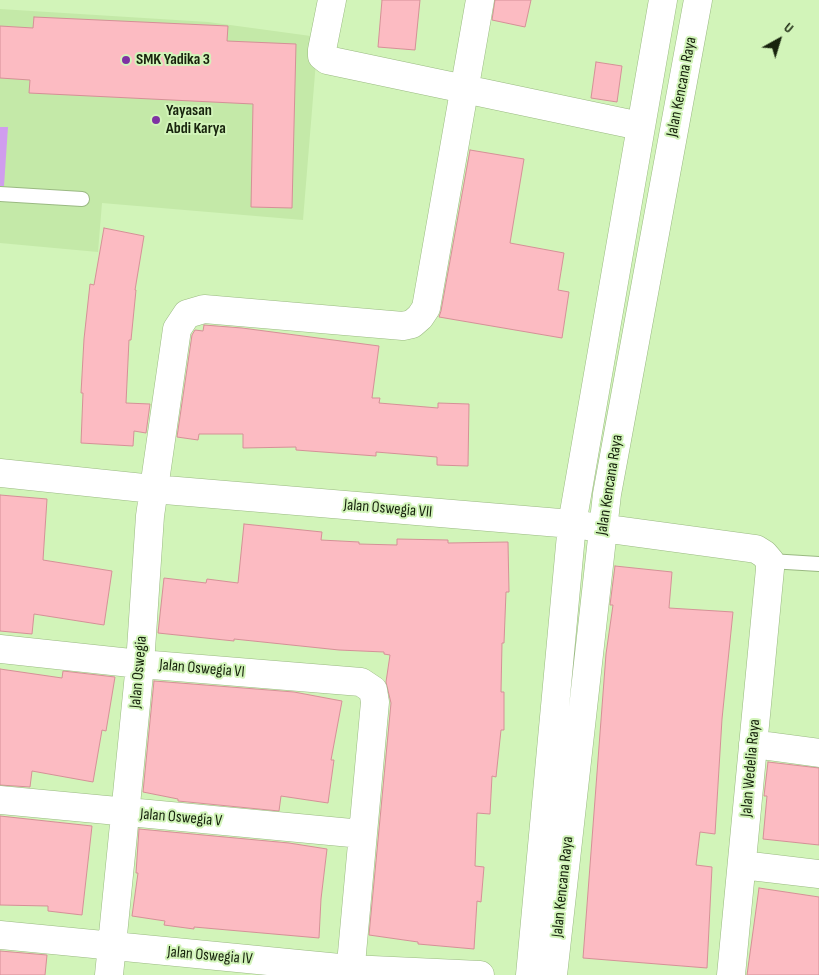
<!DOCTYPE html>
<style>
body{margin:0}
#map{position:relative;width:819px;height:975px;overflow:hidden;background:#d2f4b9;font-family:"Sofia Sans Condensed",sans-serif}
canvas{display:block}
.north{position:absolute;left:754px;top:15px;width:50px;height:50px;-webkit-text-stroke:4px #d2f4b9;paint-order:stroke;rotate:39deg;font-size:14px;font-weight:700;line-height:20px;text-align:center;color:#17230d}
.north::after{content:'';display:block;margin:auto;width:18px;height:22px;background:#17230d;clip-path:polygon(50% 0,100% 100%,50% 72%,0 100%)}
</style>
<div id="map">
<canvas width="819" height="975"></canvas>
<div class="north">U</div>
</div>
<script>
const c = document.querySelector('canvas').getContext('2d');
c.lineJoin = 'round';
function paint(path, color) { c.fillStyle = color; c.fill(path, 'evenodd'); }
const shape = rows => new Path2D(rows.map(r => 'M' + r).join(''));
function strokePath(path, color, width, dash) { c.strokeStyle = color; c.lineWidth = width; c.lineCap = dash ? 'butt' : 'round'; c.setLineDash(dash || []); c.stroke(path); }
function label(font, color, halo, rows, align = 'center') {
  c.font = font + ' "Sofia Sans Condensed",sans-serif'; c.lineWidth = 4; c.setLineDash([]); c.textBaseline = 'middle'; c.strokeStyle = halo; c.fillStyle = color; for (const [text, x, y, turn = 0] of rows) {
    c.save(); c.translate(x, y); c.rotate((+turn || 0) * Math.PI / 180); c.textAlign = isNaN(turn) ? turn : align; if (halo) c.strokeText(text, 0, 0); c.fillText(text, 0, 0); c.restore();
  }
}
const built = shape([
 [0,9,208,22,318,37,303,220,102,203,98,252,0,243]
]);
const green = shape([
 [0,127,8,127,4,186,0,186]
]);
const building = shape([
 [382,0,420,0,415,50,378,47,382,0],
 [495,0,531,0,525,27,492,20,495,0],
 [34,17,228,26,227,41,296,44,292,208,251,207,253,104,29,93,30,80,0,78,0,26,33,28,34,17],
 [596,62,622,66,617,102,591,98,596,62],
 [470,150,524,159,510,243,564,253,558,290,569,292,562,338,439,317,441,311,470,150],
 [104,228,144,236,135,290,136,290,131,340,129,340,126,403,150,404,146,433,134,431,133,446,81,443,83,393,81,393,84,339,90,284,94,285,104,228],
 [204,325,242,328,379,346,372,398,380,398,379,403,438,408,438,403,469,404,468,466,437,465,437,457,376,452,376,456,296,450,296,447,243,448,243,434,199,434,198,440,177,437,192,335,195,330,203,331,204,325],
 [0,495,47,499,43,560,112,571,104,625,34,614,32,634,0,631,0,495],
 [244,524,322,532,321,540,359,542,359,544,397,545,397,539,448,540,448,543,508,542,509,592,506,592,504,643,502,643,501,692,504,692,504,730,501,730,496,777,492,776,490,814,477,813,475,866,484,867,481,902,477,901,474,949,418,944,418,942,369,935,391,703,386,682,390,655,384,654,384,652,339,650,234,639,234,641,158,633,164,578,206,583,207,579,238,583,244,524],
 [615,566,672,572,669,608,733,612,722,719,715,834,700,832,696,865,712,867,707,968,583,958,606,654,613,605,610,605,615,566],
 [0,669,62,678,63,671,115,677,106,731,102,730,93,782,32,771,30,787,0,785,0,669],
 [154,681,294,692,342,701,331,760,334,760,328,803,281,796,279,811,178,801,178,799,143,792,154,681],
 [768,762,819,768,819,845,763,839,767,796,764,796,768,762],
 [0,816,92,826,82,915,48,911,48,906,0,905,0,816],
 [139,829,289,843,327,849,321,899,319,938,194,927,194,929,164,925,165,921,132,916,138,873,136,873,139,829],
 [759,888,819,897,819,975,747,975,759,888],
 [0,951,47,955,45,975,0,975,0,951]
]);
const lane = shape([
 [0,194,82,199],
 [770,561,819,564]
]);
const street = shape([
 [332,0,322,50,322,56,327,60,640,126],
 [0,473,153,489,572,524,756,549,764,554,770,561,770,569,731,975],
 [0,649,140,664,361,682,373,690,375,702,350,975],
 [753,744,819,753],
 [0,800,362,834],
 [742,865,819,874],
 [0,935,350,969,480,975],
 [109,975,140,664,150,516,177,329,187,314,204,309,403,326,412,324,420,317,426,308,480,0],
 [530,975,572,524,663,0],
 [553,975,607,494,698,0]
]);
const markers = [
 [126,60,5,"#7e32a3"],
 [156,120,5,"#7e32a3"]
];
const poiNames = [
 ["SMK Yadika 3",136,60],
 ["Yayasan",166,111],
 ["Abdi Karya",166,129]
];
const streetNames = [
 ["Jalan Kencana Raya",682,87,-79],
 ["Jalan Kencana Raya",610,485,-81],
 ["Jalan Oswegia VII",388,509,5],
 ["Jalan Oswegia VI",202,669,5],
 ["Jalan Oswegia",139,672,-85],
 ["Jalan Wedelia Raya",751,768,-85],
 ["Jalan Oswegia V",181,818,5],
 ["Jalan Kencana Raya",563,887,-84],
 ["Jalan Oswegia IV",210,956,5]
];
paint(built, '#c4e9a8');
paint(green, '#d09dee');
paint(building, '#fcbbc2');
strokePath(building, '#d59097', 1);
strokePath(lane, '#9ab982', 16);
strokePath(street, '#9ab982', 29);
strokePath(lane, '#fff', 14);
strokePath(street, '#fff', 28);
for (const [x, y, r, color] of markers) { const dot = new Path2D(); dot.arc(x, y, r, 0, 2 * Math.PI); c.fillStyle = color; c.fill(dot); strokePath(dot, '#d2f4b9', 2); }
label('bold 16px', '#17230d', '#d2f4b9', poiNames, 'left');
label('16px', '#17230d', '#d2f4b9', streetNames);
</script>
